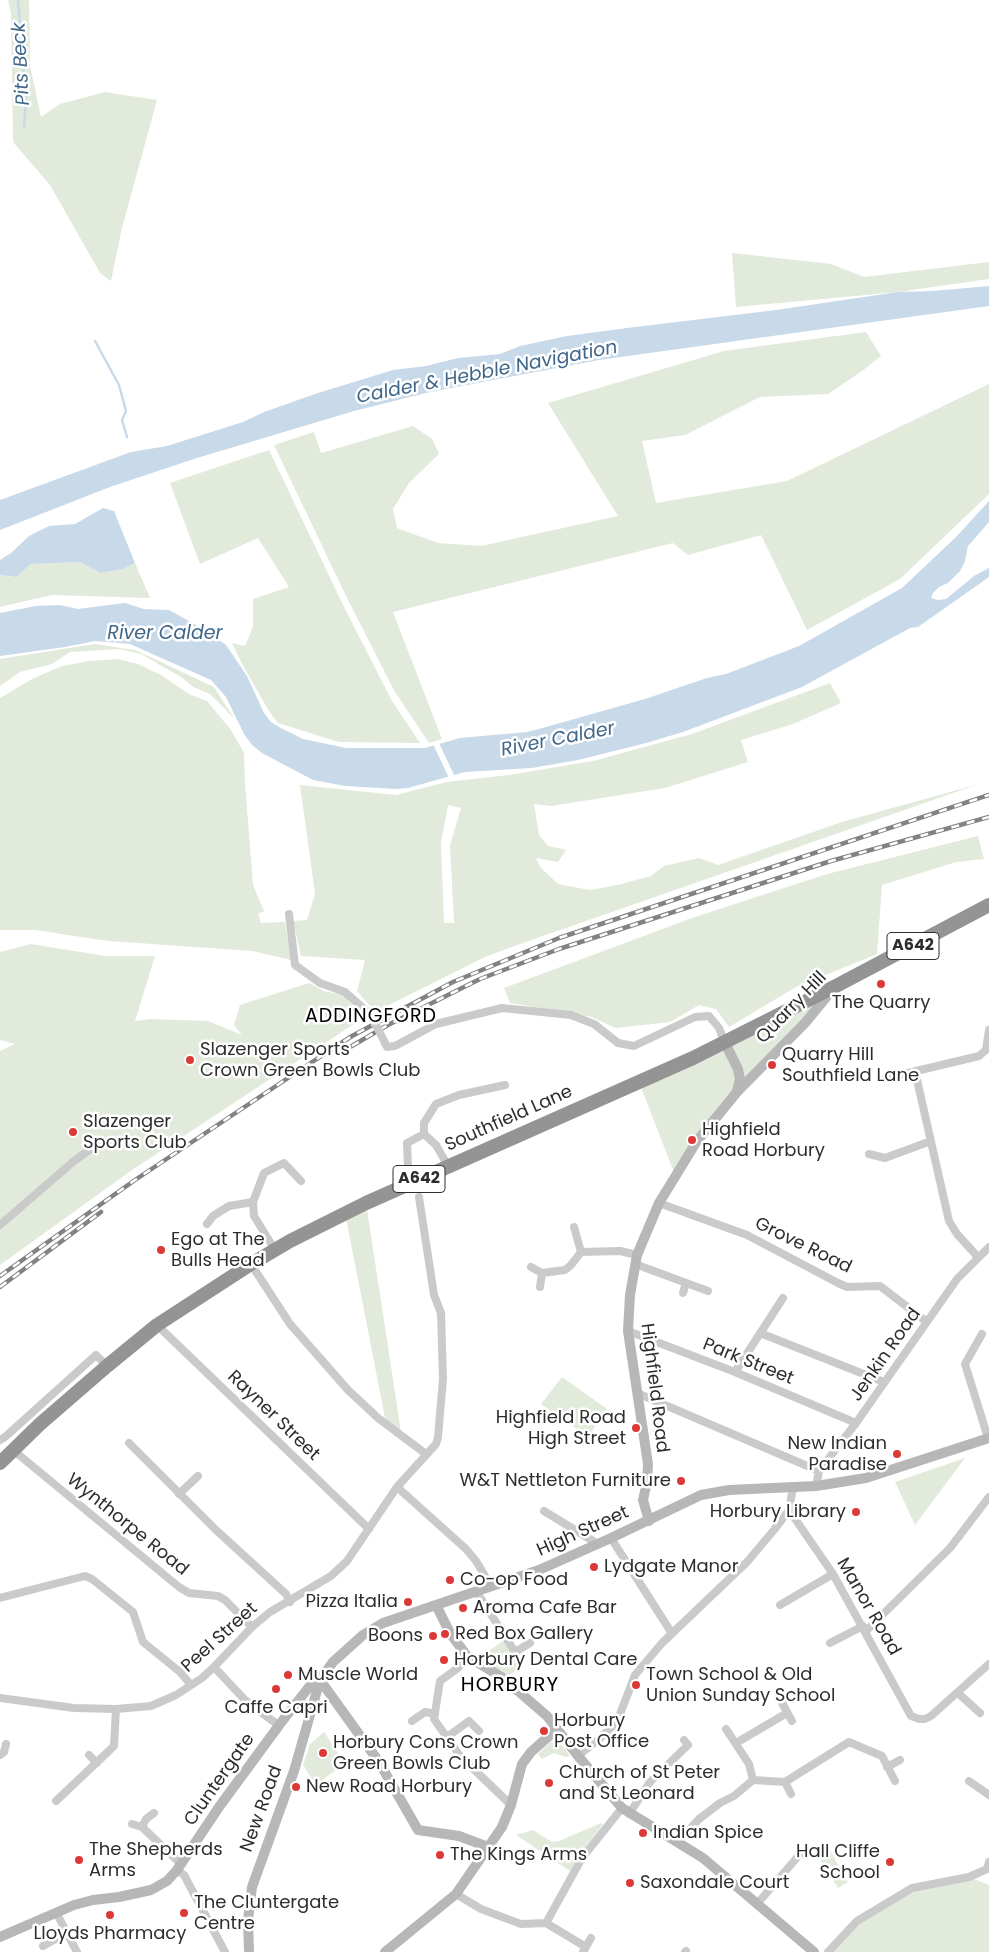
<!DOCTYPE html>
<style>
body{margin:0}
canvas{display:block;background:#fff}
</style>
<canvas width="989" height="1952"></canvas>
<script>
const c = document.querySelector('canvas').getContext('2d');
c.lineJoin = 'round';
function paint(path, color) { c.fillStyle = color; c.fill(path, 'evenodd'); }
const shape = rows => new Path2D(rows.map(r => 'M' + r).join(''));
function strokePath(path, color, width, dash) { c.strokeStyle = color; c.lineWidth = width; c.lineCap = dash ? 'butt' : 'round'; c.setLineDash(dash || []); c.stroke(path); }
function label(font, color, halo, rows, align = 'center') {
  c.font = font + ' Poppins,sans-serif'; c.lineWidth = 5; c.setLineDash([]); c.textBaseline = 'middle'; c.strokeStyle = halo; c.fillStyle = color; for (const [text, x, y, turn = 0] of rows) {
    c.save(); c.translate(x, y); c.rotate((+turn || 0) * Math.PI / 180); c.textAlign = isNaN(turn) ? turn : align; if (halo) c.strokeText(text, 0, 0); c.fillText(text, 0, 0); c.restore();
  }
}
const green = shape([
 [8,0,29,0,30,66,41,117,60,104,105,92,157,100,122,228,111,281,100,273,50,185,13,142,11,14],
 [732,253,831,264,864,277,989,262,989,279,898,292,736,307],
 [866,332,881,356,862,371,828,394,760,397,685,435,642,441,656,503,787,481,989,384,989,494,900,579,807,630,761,535,688,555,673,543,393,612,442,739,429,743,395,692,346,596,274,445,314,432,321,453,413,426,432,439,439,454,409,483,393,509,397,528,438,543,481,546,618,516,548,403,724,351],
 [269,450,344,607,392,701,420,743,339,742,278,723,269,711,241,662,232,643,245,646,253,627,253,599,289,587,258,538,200,564,170,483],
 [80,562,100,573,123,569,135,563,150,598,52,595,0,607,0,575,16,577,31,564],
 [95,644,135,650,214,687,234,718,210,694,193,687,181,677,141,654,120,649,70,652,52,664,20,672,0,686,0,659],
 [118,659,138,664,161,675,189,694,207,701,231,730,244,753,245,783,253,885,264,911,258,914,261,923,285,922,291,960,253,951,108,941,35,930,0,930,0,698,34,678,62,666,90,661],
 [830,683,841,703,793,724,741,740,748,762,665,788,551,806,534,804,539,835,548,846,566,850,558,862,536,858,541,868,558,884,590,890,618,885,651,876,664,866,699,858,718,865,842,822,979,784,520,944,485,957,375,1012,357,991,365,960,301,956,293,921,307,920,315,894,300,785,396,795,447,782,509,775,593,761,692,734],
 [448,805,461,808,450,845,454,923,444,923,441,843],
 [978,836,984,859,956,862,882,885,877,954,796,987,729,1027,716,1009,699,1005,670,1022,615,1028,592,1017,510,1003,504,988,692,918,827,874],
 [31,944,105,956,155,956,135,1021,151,1019,208,1021,242,1035,234,1025,240,1005,309,983,324,991,344,995,363,1018,132,1170,0,1265,0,1051,15,1044,0,1040,0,952],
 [836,986,737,1092,675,1175,639,1082],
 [366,1203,396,1399,401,1434,386,1423,345,1213],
 [562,1377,607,1409,588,1437,541,1404],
 [965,1458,915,1525,895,1482],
 [503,1641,522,1666,509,1675,491,1666,496,1659,489,1651],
 [324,1732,345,1763,316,1785,303,1765,310,1744],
 [556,1741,560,1743,570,1756,566,1757,554,1753,542,1759,538,1754,551,1742],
 [601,1823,603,1824,579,1855,570,1871,516,1835,533,1830,552,1842,559,1841],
 [828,1847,848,1882,838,1888,817,1854],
 [969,1877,989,1885,989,1952,828,1952,851,1926,912,1888]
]);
const water = shape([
 [989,286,989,306,599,360,430,392,354,411,197,458,110,487,0,530,0,500,131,452,167,446,243,422,264,412,318,393,393,370,426,366,458,358,500,354,520,346,567,336,627,328,776,310,898,292,932,291],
 [989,501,989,522,968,546,965,561,960,571,948,583,939,587,933,593,931,598,938,600,946,599,974,576,989,568,989,577,918,627,910,628,802,687,683,732,646,743,578,760,532,768,465,772,408,788,396,789,345,786,313,780,262,753,252,745,244,734,226,697,211,680,130,644,95,641,65,647,0,656,0,613,36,606,60,605,78,609,125,603,144,609,169,610,207,631,226,645,247,676,264,713,271,722,281,728,303,739,346,748,425,748,460,738,527,732,539,729,645,699,707,678,726,674,799,646,902,588,956,537],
 [103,508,114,511,135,563,123,569,100,573,80,562,31,564,16,577,0,575,0,560,11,553,29,536,49,526,75,524]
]);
const pier = shape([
 [439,743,455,777,449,778,433,744]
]);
const stream = shape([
 [18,0,26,99,24,127],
 [95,341,119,385,126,411,122,420,127,437]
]);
const street = shape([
 [289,914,295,965,320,983,345,992,371,1015],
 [385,1043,387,1047,395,1046,436,1024,502,1008,571,1015,594,1024,618,1043,634,1046,695,1017,709,1016,719,1028,725,1043],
 [915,1071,949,1221,957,1234,978,1257],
 [883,1079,979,1056,986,1050,989,1030],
 [869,1154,885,1158,931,1141],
 [448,1166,436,1145,424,1134,424,1123,436,1104,459,1095,505,1085],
 [408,1167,407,1143,424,1134],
 [253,1202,254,1216,275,1250],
 [659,1203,747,1235,838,1283,847,1287,880,1286,927,1322],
 [207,1224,213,1216,229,1206,253,1202,264,1173,284,1163,301,1181],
 [0,1225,74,1161,92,1148],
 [574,1227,581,1252],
 [251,1264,290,1324,348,1390,378,1418,426,1454],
 [635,1264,708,1291],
 [531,1267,542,1273,565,1270,571,1265,581,1252,620,1251,637,1255],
 [540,1287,542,1273],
 [683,1293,686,1283],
 [157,1325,369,1529],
 [628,1331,735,1372,856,1423],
 [760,1333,884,1382],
 [982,1334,965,1364,988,1438],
 [735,1372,783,1298],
 [637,1393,819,1471],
 [0,1440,5,1437,96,1355,107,1366],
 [129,1443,216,1530,286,1594,290,1602],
 [13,1450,179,1587,189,1593,218,1596,225,1600,252,1627],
 [816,1486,819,1471,856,1423,957,1279,989,1247],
 [397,1487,466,1549,476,1561,491,1586],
 [179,1494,198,1476],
 [789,1510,833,1574,911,1716,919,1719,925,1719,931,1716,989,1664],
 [544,1511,598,1544],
 [611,1538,671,1632],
 [476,1591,515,1652,530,1643],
 [0,1598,85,1576,92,1579,133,1612,143,1642,180,1672,191,1685],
 [780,1605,833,1574],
 [866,1631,950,1548,989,1497],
 [830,1643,863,1626],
 [467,1656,458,1668,440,1681,434,1719,460,1756,511,1805],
 [214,1667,245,1700,278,1725],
 [958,1693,980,1713],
 [0,1698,74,1708,116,1709,151,1706,176,1695,202,1678,214,1667,252,1627,270,1612,331,1576,347,1561,397,1487,436,1444,438,1437,443,1379,441,1313,434,1295,419,1197],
 [782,1703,792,1721],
 [412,1721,425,1712,435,1714],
 [726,1729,749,1764,753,1780],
 [447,1737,469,1721,479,1731],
 [736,1743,787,1713],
 [0,1755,4,1752,6,1744],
 [89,1755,97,1763],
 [578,1756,598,1740,617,1722,635,1675,662,1643,747,1562,774,1530,789,1510,793,1487],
 [887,1767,900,1760],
 [753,1780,785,1782,849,1742,882,1756,895,1781],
 [969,1781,989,1795],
 [785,1782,791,1794],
 [56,1801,114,1746,116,1709],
 [154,1813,146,1819,142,1827,181,1864],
 [629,1814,650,1782,688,1745,684,1740],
 [132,1824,142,1827],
 [678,1842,699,1819,720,1803,734,1796,753,1780],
 [177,1870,184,1875,225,1952],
 [456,1894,481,1909,521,1924,546,1923,582,1858,622,1808],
 [757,1904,801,1853],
 [57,1914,77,1952],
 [546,1923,586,1947],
 [43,1946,66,1933],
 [583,1952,591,1938],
 [685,1952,686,1951],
 [828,1952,857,1921,912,1888,969,1877,987,1869,989,1862]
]);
const secondary = shape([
 [725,1043,738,1069,740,1079,737,1091],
 [649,1521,643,1500,647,1482,648,1464,628,1331,630,1295,637,1255,659,1203,697,1141,737,1092,805,1023,833,989],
 [436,1605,450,1633,467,1656,503,1678,547,1716,578,1756,622,1808,703,1858,814,1952],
 [320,1680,379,1762,418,1830,459,1836,488,1847],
 [0,1937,74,1905,93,1900,119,1897,151,1890,167,1881,177,1870,219,1807,280,1724,309,1687,320,1680],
 [249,1952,248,1920,252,1887,294,1771,320,1680,333,1662,363,1635,383,1623,539,1570,611,1538,701,1495,729,1490,816,1486,866,1478,989,1438],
 [385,1952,456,1894,502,1827,511,1805,522,1764,531,1752,557,1729]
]);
const highway = shape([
 [0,1463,40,1424,107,1366,157,1325,251,1264,290,1241,366,1203,693,1058,836,986,989,905]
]);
const rail = shape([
 [338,1054,388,1025,480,979,559,949,831,861,989,817],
 [0,1276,135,1180,300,1070,352,1036,453,982,559,938,989,795],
 [0,1287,101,1212]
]);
const streetBridge = shape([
 [371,1015,385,1043]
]);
const markers = [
 [881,984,5,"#db3937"],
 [190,1060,5,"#db3937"],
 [772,1065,5,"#db3937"],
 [73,1132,5,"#db3937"],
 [692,1140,5,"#db3937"],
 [161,1250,5,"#db3937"],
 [636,1428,5,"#db3937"],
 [897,1454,5,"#db3937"],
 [681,1481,5,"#db3937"],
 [856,1512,5,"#db3937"],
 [594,1567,5,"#db3937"],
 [450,1580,5,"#db3937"],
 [408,1602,5,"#db3937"],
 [463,1608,5,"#db3937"],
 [445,1634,5,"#db3937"],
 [433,1636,5,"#db3937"],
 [444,1660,5,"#db3937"],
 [288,1675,5,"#db3937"],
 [636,1685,5,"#db3937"],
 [276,1689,5,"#db3937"],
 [544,1731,5,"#db3937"],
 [323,1753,5,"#db3937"],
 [549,1783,5,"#db3937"],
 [296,1787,5,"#db3937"],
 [643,1833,5,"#db3937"],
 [440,1855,5,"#db3937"],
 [79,1860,5,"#db3937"],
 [890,1862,5,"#db3937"],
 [630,1883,5,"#db3937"],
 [184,1913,5,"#db3937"],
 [110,1915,5,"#db3937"]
];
const shields = [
 [913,946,52],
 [419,1179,52]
];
const shieldNames = [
 ["A642",913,946],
 ["A642",419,1179]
];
const poiNames = [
 ["The Quarry",881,1003,"center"],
 ["Slazenger Sports",200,1050],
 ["Crown Green Bowls Club",200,1071],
 ["Quarry Hill",782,1055],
 ["Southfield Lane",782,1076],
 ["Slazenger",83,1122],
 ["Sports Club",83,1143],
 ["Highfield",702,1130],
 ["Road Horbury",702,1151],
 ["Ego at The",171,1240],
 ["Bulls Head",171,1261],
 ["Highfield Road",626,1418,"right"],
 ["High Street",626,1439,"right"],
 ["New Indian",887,1444,"right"],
 ["Paradise",887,1465,"right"],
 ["W&T Nettleton Furniture",671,1481,"right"],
 ["Horbury Library",846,1512,"right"],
 ["Lydgate Manor",604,1567],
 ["Co-op Food",460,1580],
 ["Pizza Italia",398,1602,"right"],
 ["Aroma Cafe Bar",473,1608],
 ["Red Box Gallery",455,1634],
 ["Boons",423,1636,"right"],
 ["Horbury Dental Care",454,1660],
 ["Muscle World",298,1675],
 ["Town School & Old",646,1675],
 ["Union Sunday School",646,1696],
 ["Caffe Capri",276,1708,"center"],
 ["Horbury",554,1721],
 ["Post Office",554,1742],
 ["Horbury Cons Crown",333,1743],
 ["Green Bowls Club",333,1764],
 ["Church of St Peter",559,1773],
 ["and St Leonard",559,1794],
 ["New Road Horbury",306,1787],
 ["Indian Spice",653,1833],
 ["The Shepherds",89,1850],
 ["Arms",89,1871],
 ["Hall Cliffe",880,1852,"right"],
 ["School",880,1873,"right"],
 ["The Kings Arms",450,1855],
 ["Saxondale Court",640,1883],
 ["The Cluntergate",194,1903],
 ["Centre",194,1924],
 ["Lloyds Pharmacy",110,1934,"center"]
];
const streetNames = [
 ["Quarry Hill",792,1008,-46],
 ["Southfield Lane",509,1119,-24],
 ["Grove Road",803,1246,26],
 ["Jenkin Road",886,1355,-55],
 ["Park Street",748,1362,22],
 ["Highfield Road",654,1388,83],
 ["Rayner Street",273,1416,44],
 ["Wynthorpe Road",127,1525,39],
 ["High Street",583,1532,-24],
 ["Manor Road",868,1607,60],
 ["Peel Street",220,1638,-42],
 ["Cluntergate",220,1780,-55],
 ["New Road",262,1809,-70]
];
const waterNames = [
 ["Pits Beck",22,64,-93],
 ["Calder & Hebble Navigation",487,373,-11],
 ["River Calder",165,634],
 ["River Calder",558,740,-11]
];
const neighbourhoodNames = [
 ["ADDINGFORD",371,1017]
];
const quarterNames = [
 ["HORBURY",510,1686]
];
paint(green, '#e1eadb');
paint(water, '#c8d9e9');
paint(pier, '#fff');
strokePath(stream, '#c8d9e9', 2.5);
strokePath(street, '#cacaca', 8);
strokePath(secondary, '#b7b7b7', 10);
strokePath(highway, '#949494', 14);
strokePath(rail, '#828282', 4.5);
strokePath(rail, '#fff', 2.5, [8]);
strokePath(streetBridge, '#cacaca', 8);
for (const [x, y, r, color] of markers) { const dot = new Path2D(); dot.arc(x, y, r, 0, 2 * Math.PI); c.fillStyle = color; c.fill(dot); strokePath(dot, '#fff', 2); }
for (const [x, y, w] of shields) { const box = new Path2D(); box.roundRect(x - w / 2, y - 13.5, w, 27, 4); c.fillStyle = '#fff'; c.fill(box); strokePath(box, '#2d2d2d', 1); }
label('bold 16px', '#2d2d2d', null, shieldNames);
label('18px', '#2d2d2d', '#fff', poiNames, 'left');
label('18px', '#2d2d2d', '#fff', streetNames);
label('italic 19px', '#40678a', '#fff', waterNames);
c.letterSpacing = '1px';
label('19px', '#000', '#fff', neighbourhoodNames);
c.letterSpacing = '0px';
c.letterSpacing = '1px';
label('20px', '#000', '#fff', quarterNames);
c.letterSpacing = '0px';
</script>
